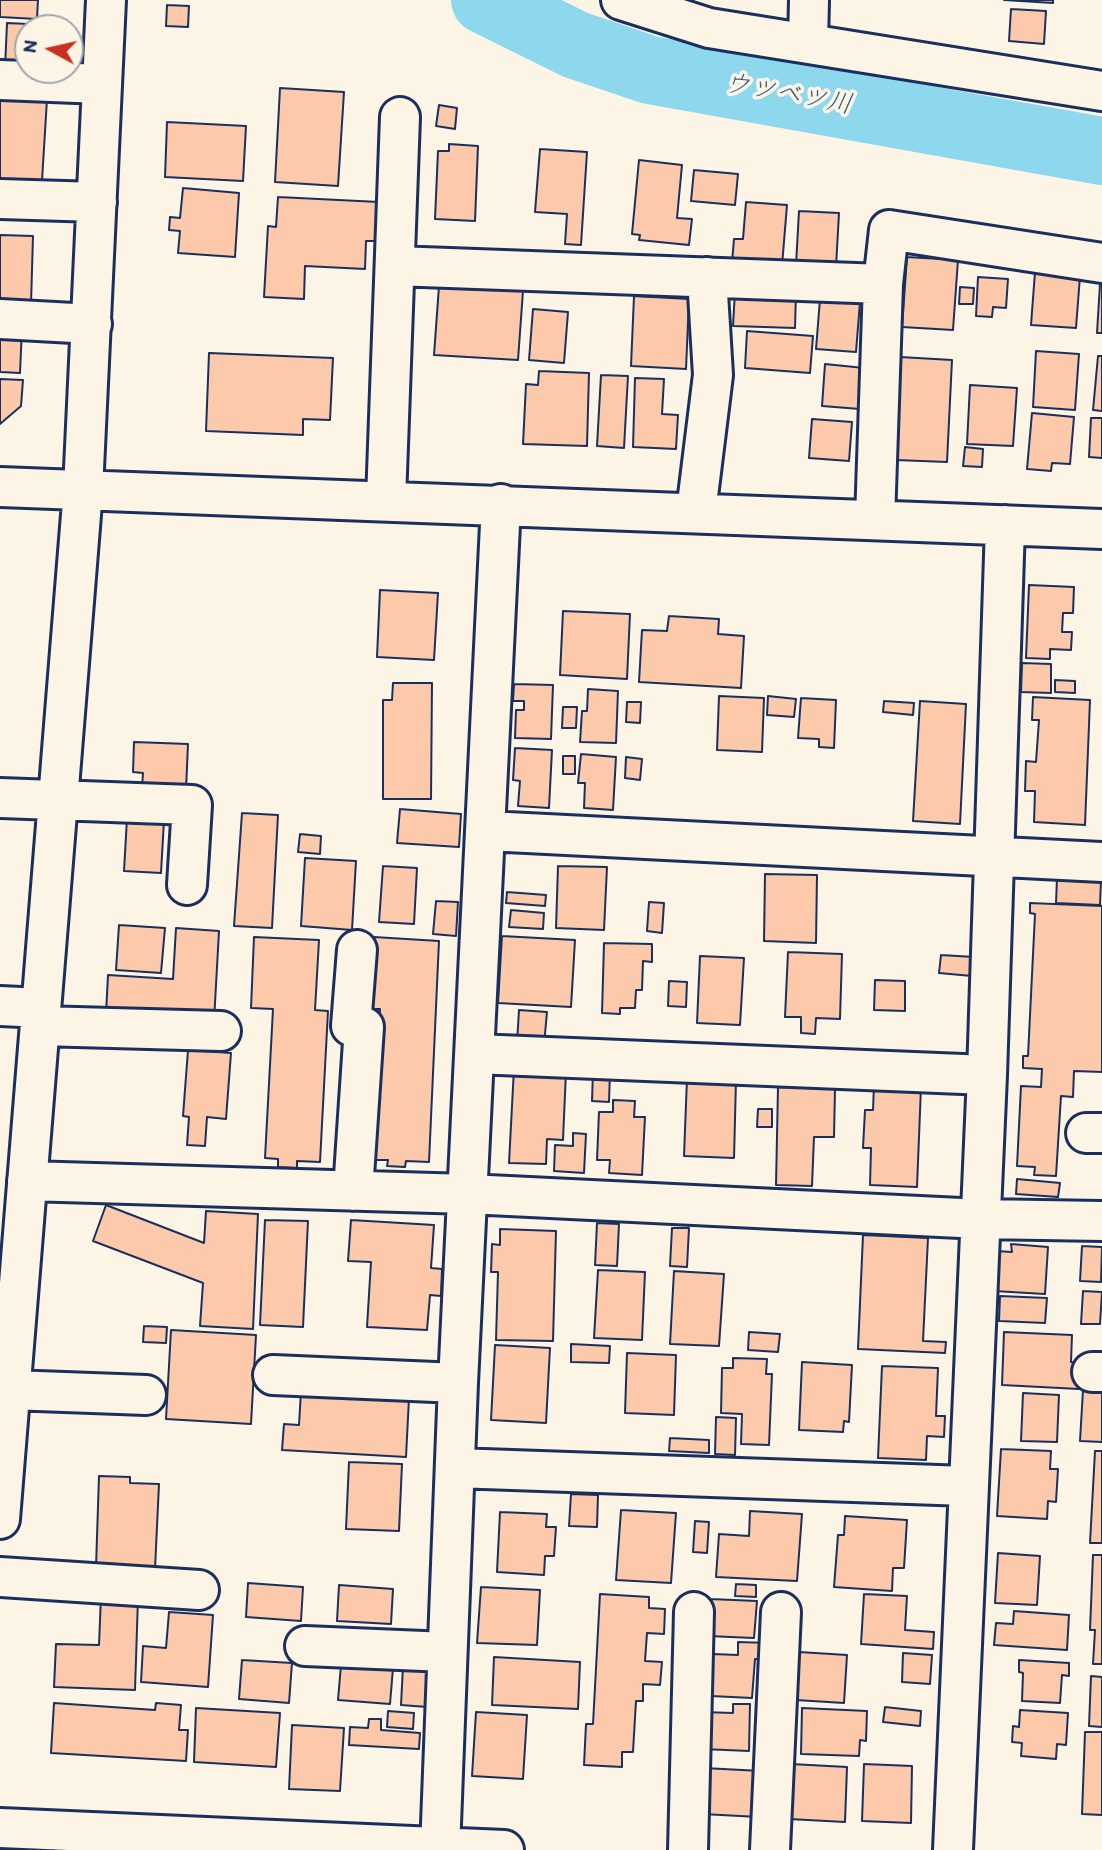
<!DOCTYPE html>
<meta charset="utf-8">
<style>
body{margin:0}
#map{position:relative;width:1102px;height:1850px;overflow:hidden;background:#fcf5e5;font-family:Itim,sans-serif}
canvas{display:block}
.north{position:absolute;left:14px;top:14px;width:70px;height:70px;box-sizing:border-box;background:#fcf5e5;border:2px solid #a2a6af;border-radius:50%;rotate:278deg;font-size:19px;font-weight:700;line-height:28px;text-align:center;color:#1b2f5e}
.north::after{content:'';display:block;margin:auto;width:24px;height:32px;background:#c8321e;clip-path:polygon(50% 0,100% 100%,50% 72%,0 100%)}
</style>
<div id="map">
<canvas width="1102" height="1850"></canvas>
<div class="north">N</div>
</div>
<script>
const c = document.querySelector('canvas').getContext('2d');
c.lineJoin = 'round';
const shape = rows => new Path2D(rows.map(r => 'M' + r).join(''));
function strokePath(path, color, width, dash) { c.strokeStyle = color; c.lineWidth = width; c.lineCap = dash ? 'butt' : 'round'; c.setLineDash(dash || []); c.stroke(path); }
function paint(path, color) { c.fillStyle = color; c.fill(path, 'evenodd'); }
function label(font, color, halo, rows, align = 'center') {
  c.font = font + ' Itim,"Klee One",sans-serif'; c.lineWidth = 7; c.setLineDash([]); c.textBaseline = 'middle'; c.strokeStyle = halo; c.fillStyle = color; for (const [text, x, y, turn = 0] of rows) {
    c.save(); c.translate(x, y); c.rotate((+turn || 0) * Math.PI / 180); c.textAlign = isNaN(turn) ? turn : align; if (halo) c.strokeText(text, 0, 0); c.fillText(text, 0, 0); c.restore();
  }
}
const river = shape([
 [485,0,576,45,650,70,1102,151]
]);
const building = shape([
 [0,0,38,0,37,19,0,17,0,0],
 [1004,0,1053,0,1053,3,1004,0],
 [167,5,189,6,188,27,166,26,167,5],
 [1011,9,1046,11,1044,44,1009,41,1011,9],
 [7,23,50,25,50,28,28,28,28,68,5,68,7,23],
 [280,88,344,92,338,186,275,182,280,88],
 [0,97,47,99,42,181,0,179,0,97],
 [439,105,457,108,455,129,436,126,439,105],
 [167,122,246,126,243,181,165,177,167,122],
 [449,144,478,146,475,221,435,219,438,151,449,151,449,144],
 [540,149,587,152,581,245,565,244,567,214,535,212,540,149],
 [639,160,682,165,677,218,692,219,689,245,639,240,640,235,632,234,639,160],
 [694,170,738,174,735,205,691,201,694,170],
 [183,188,239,193,235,257,178,253,180,231,169,230,170,217,180,218,183,188],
 [278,197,379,202,377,241,366,241,365,269,305,266,304,299,264,297,268,226,276,227,278,197],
 [746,202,787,205,782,266,732,262,734,239,743,239,746,202],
 [799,211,839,213,836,267,796,265,799,211],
 [0,235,33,236,31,304,0,303,0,235],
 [907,257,958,260,953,330,902,327,907,257],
 [1035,272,1080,276,1076,328,1031,325,1035,272],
 [978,277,1008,279,1006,308,993,307,992,317,976,316,978,277],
 [1100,284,1102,284,1102,333,1097,333,1100,284],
 [439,286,523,291,518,360,434,355,439,286],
 [960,287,974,288,973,304,959,304,960,287],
 [735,291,796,293,795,328,733,326,735,291],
 [634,296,689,299,686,369,631,366,634,296],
 [820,299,860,302,856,352,816,349,820,299],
 [533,309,568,312,564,363,529,360,533,309],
 [0,327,22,328,20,373,0,372,0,327],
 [747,331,813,336,810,373,745,368,747,331],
 [1036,351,1079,354,1075,410,1033,407,1036,351],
 [209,353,333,358,330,420,303,419,303,435,206,431,209,353],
 [1098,356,1102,356,1102,411,1093,410,1098,356],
 [900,357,952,360,947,462,896,460,900,357],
 [825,364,864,368,860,409,822,406,825,364],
 [539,371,589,373,587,446,523,444,526,384,538,385,539,371],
 [601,375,628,376,624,448,597,446,601,375],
 [635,378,664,379,662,414,678,415,676,449,633,447,635,378],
 [0,379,23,380,21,406,0,424,0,379],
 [970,385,1017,388,1013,446,967,444,970,385],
 [1032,413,1074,417,1070,464,1052,463,1051,471,1027,469,1032,413],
 [1091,418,1102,418,1102,458,1089,457,1091,418],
 [812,419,852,422,849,461,809,458,812,419],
 [965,447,983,449,982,467,963,466,965,447],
 [1029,585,1074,587,1073,613,1063,613,1062,632,1072,632,1071,650,1050,649,1050,659,1026,658,1029,585],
 [380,590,438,593,434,660,377,657,380,590],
 [563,611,630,614,627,679,560,675,563,611],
 [669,616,719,619,718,634,744,636,741,688,639,682,642,630,667,631,669,616],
 [1022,663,1051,664,1051,693,1021,692,1022,663],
 [1055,680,1075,681,1075,693,1055,692,1055,680],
 [393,683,432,683,431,799,383,799,383,700,392,700,393,683],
 [514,684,553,685,551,739,515,738,516,710,524,710,524,701,513,701,514,684],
 [588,689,618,691,616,743,580,742,582,711,587,711,588,689],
 [719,696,764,698,762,752,717,750,719,696],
 [768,696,796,699,794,717,767,715,768,696],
 [1033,697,1090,700,1085,825,1034,822,1035,791,1025,791,1026,761,1036,762,1039,720,1032,720,1033,697],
 [801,698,836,700,834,748,819,747,819,739,798,738,801,698],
 [884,701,914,703,913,715,883,712,884,701],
 [920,701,966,704,960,824,913,821,920,701],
 [627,702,641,702,640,723,626,722,627,702],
 [563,707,577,707,576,728,562,728,563,707],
 [134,742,188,744,186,790,142,788,143,773,133,772,134,742],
 [515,748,552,750,549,808,518,806,520,781,513,780,515,748],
 [581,754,616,757,613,810,584,808,585,783,578,783,581,754],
 [563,756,575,756,575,774,563,774,563,756],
 [626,757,642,759,640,780,625,778,626,757],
 [400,809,461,814,459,847,397,843,400,809],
 [242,813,278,815,272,928,234,926,242,813],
 [127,818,164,820,161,873,124,871,127,818],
 [300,834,321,836,320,854,298,852,300,834],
 [305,858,356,861,352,930,301,926,305,858],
 [383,866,417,868,414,924,379,922,383,866],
 [558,866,607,867,604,930,556,928,558,866],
 [765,874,817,875,816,943,764,941,765,874],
 [1057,878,1101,880,1100,905,1056,903,1057,878],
 [507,892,546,895,545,906,506,903,507,892],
 [436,901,458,902,456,936,433,934,436,901],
 [649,902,664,903,662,933,647,931,649,902],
 [1030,903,1102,906,1102,1072,1074,1071,1073,1097,1061,1096,1056,1176,1034,1175,1035,1167,1017,1166,1021,1086,1041,1087,1042,1069,1023,1068,1023,1056,1028,1056,1035,914,1030,913,1030,903],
 [511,910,544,913,543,929,509,927,511,910],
 [119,925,165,928,161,973,116,970,119,925],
 [176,928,219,931,214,1021,106,1014,108,975,173,979,176,928],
 [502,936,575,940,571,1007,498,1003,502,936],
 [254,937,319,940,315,1010,328,1011,320,1162,297,1161,297,1168,278,1167,278,1159,265,1158,273,1009,251,1008,254,937],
 [374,937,439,941,429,1162,406,1161,405,1167,387,1166,388,1160,373,1160,380,1009,371,1009,374,937],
 [604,943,652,944,652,962,643,961,642,990,636,990,635,1008,620,1008,620,1014,602,1013,604,943],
 [788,952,842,954,840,1019,816,1018,815,1034,801,1033,801,1017,785,1017,788,952],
 [941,955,974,957,972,976,939,973,941,955],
 [700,956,744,958,740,1025,697,1023,700,956],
 [875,980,905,981,905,1011,874,1010,875,980],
 [669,981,687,982,686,1007,668,1006,669,981],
 [519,1010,547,1012,544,1045,517,1043,519,1010],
 [188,1050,231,1053,226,1119,207,1117,205,1146,187,1145,189,1117,183,1116,188,1050],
 [514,1068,566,1071,563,1140,547,1139,546,1164,509,1163,514,1068],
 [593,1071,610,1072,609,1102,592,1101,593,1071],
 [687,1078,736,1080,734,1158,684,1156,687,1078],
 [874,1085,921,1087,917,1187,870,1185,871,1148,863,1148,865,1110,873,1110,874,1085],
 [778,1087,835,1089,834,1137,814,1137,812,1186,776,1185,778,1087],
 [613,1100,635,1101,634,1117,645,1117,642,1175,609,1173,610,1160,597,1160,599,1112,613,1112,613,1100],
 [758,1109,772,1109,772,1127,757,1127,758,1109],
 [573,1133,586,1134,584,1173,554,1171,555,1145,573,1146,573,1133],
 [1017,1179,1060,1183,1058,1197,1016,1194,1017,1179],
 [106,1205,204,1243,206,1211,258,1214,253,1329,200,1326,203,1283,93,1241,106,1205],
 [265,1220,308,1221,303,1327,260,1325,265,1220],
 [351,1220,434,1225,431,1268,442,1269,441,1296,430,1295,427,1330,367,1327,371,1262,348,1261,351,1220],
 [597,1223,619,1224,617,1266,595,1265,597,1223],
 [672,1228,689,1228,687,1267,670,1266,672,1228],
 [500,1229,556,1231,553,1341,496,1340,498,1272,491,1272,492,1244,500,1245,500,1229],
 [863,1235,928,1238,923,1341,946,1342,945,1353,858,1349,863,1235],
 [1011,1244,1048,1247,1045,1294,994,1291,996,1251,1012,1252,1011,1244],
 [1082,1246,1102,1247,1101,1282,1080,1281,1082,1246],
 [598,1270,645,1272,642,1340,594,1338,598,1270],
 [674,1271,724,1274,719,1346,670,1344,674,1271],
 [1083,1291,1102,1292,1100,1324,1081,1324,1083,1291],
 [1000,1296,1047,1298,1045,1323,999,1321,1000,1296],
 [144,1326,167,1327,166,1343,143,1342,144,1326],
 [171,1330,256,1335,251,1424,166,1419,171,1330],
 [749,1332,780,1334,778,1352,748,1350,749,1332],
 [1004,1332,1072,1335,1071,1362,1081,1363,1079,1389,1002,1385,1004,1332],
 [571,1344,610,1346,609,1363,571,1362,571,1344],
 [495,1345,550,1348,546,1423,491,1420,495,1345],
 [627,1353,676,1355,674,1415,625,1413,627,1353],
 [733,1358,767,1359,766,1374,772,1374,769,1445,741,1444,742,1414,721,1413,722,1368,733,1368,733,1358],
 [802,1362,852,1365,849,1422,844,1421,843,1432,799,1430,802,1362],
 [882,1366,938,1368,936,1416,945,1416,944,1437,927,1436,926,1460,878,1458,882,1366],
 [1083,1390,1102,1392,1102,1442,1080,1441,1083,1390],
 [301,1391,409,1398,406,1457,282,1450,284,1424,299,1425,301,1391],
 [1023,1393,1059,1395,1057,1442,1021,1441,1023,1393],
 [716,1417,736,1418,735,1455,715,1454,716,1417],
 [670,1438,709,1440,709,1453,669,1451,670,1438],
 [1001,1449,1051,1451,1050,1469,1058,1469,1056,1502,1048,1501,1047,1519,997,1516,1001,1449],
 [1095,1451,1102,1451,1102,1543,1090,1543,1095,1451],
 [349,1462,402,1464,399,1531,346,1529,349,1462],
 [99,1476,130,1477,130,1483,159,1484,155,1569,96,1567,99,1476],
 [571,1494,598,1495,597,1527,569,1526,571,1494],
 [621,1510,676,1513,671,1583,616,1580,621,1510],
 [750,1511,802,1514,797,1581,716,1577,719,1534,749,1536,750,1511],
 [500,1512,547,1514,546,1527,556,1527,554,1556,545,1556,544,1575,497,1572,500,1512],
 [845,1516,907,1520,904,1568,893,1568,892,1591,834,1587,838,1535,844,1535,845,1516],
 [695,1521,709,1522,707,1553,693,1552,695,1521],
 [998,1553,1040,1556,1037,1605,995,1603,998,1553],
 [1093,1555,1102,1555,1102,1664,1093,1664,1095,1630,1090,1630,1093,1555],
 [248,1583,303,1587,301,1621,246,1617,248,1583],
 [736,1584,756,1585,756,1597,735,1596,736,1584],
 [339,1585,393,1589,391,1624,337,1621,339,1585],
 [481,1587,540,1590,537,1645,477,1643,481,1587],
 [600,1594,649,1597,649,1608,665,1609,664,1634,647,1633,645,1661,662,1662,660,1685,643,1684,643,1701,636,1701,633,1752,622,1752,622,1767,584,1765,586,1724,593,1724,600,1594],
 [864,1594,907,1596,905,1630,934,1632,933,1649,861,1644,864,1594],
 [101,1596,138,1598,135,1690,54,1687,56,1644,99,1645,101,1596],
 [710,1599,757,1601,754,1638,708,1636,710,1599],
 [1014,1611,1069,1615,1067,1650,994,1645,996,1623,1013,1624,1014,1611],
 [169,1612,213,1615,208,1687,141,1682,143,1646,166,1648,169,1612],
 [738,1642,769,1643,768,1660,755,1659,752,1698,711,1696,713,1654,738,1655,738,1642],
 [799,1652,847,1655,844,1703,796,1700,799,1652],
 [903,1653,932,1655,930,1684,902,1682,903,1653],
 [494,1657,580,1662,578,1709,492,1705,494,1657],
 [242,1660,292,1663,289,1703,239,1699,242,1660],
 [1019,1660,1069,1663,1069,1676,1062,1675,1060,1703,1022,1701,1023,1673,1019,1672,1019,1660],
 [341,1665,393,1668,390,1704,338,1700,341,1665],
 [403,1666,430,1667,427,1707,401,1705,403,1666],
 [1091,1676,1102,1677,1102,1727,1089,1726,1091,1676],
 [54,1703,155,1710,156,1703,181,1705,179,1730,188,1730,186,1761,51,1753,54,1703],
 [733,1704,750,1704,749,1751,702,1749,702,1712,733,1713,733,1704],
 [885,1707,921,1711,920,1726,883,1722,885,1707],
 [196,1708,280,1713,276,1767,194,1762,196,1708],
 [802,1708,867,1711,866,1741,860,1740,859,1756,801,1754,802,1708],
 [1020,1710,1068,1713,1066,1745,1057,1744,1056,1759,1021,1756,1022,1743,1012,1742,1013,1726,1019,1727,1020,1710],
 [388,1711,414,1713,413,1729,387,1727,388,1711],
 [476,1712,527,1715,523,1779,472,1776,476,1712],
 [369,1719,381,1719,381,1730,420,1733,419,1749,349,1745,350,1727,368,1728,369,1719],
 [292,1725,344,1728,340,1791,289,1789,292,1725],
 [1085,1732,1102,1732,1102,1815,1082,1814,1085,1732],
 [791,1764,847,1767,845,1822,789,1819,791,1764],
 [864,1764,912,1766,911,1823,862,1821,864,1764],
 [704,1768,761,1771,759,1817,702,1814,704,1768]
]);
const minor = shape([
 [621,0,709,28,1102,91],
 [808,43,809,0],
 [0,80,102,84],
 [0,199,97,202],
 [395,266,883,284,875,520],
 [883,284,889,230,1102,263],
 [0,319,92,324],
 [0,487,1102,529],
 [386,500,400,117],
 [696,512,713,375,707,277],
 [0,798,192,805,187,885],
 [487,831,1102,862],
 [0,1006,41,1008],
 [40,1026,221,1031],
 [475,1054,987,1075],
 [1086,1133,1102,1133],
 [27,1181,468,1194,981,1219,1102,1221],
 [353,1191,364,1027,351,1026,357,950],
 [1092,1372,1102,1372],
 [273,1375,458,1383],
 [10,1390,146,1395],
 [455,1468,967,1486],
 [0,1519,83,490,106,0],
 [0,1577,199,1590],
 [305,1646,447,1652],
 [0,1828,504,1850],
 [440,1850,458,1383,501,504],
 [688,1850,694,1612],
 [770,1850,781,1612],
 [953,1850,987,1075,1005,525]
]);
const waterNames = [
 ["ウツベツ川",788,95,10]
];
strokePath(river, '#8ed8ee', 68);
paint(building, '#fcc9ab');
strokePath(building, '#1b2f5e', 2);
strokePath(minor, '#1b2f5e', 44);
strokePath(minor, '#fcf5e5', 38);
label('italic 26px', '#385982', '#fcf5e5', waterNames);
</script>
